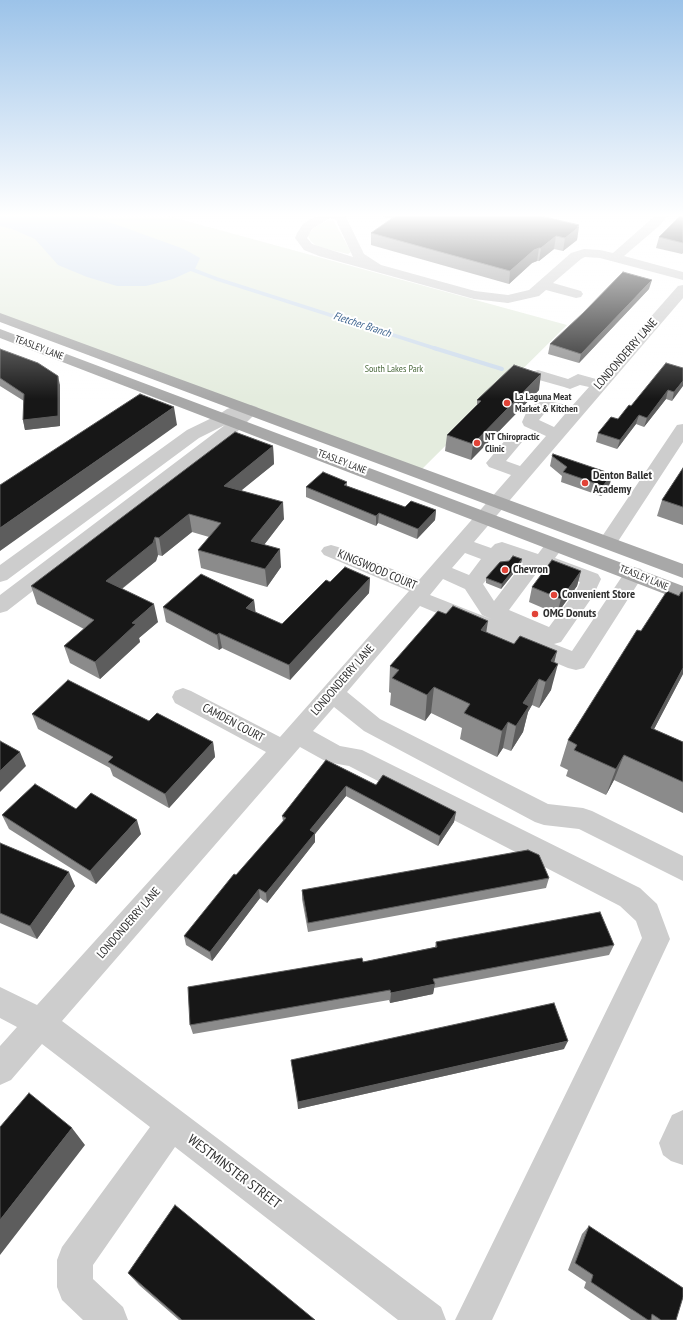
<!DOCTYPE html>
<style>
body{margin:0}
canvas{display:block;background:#fff}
</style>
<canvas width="683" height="1320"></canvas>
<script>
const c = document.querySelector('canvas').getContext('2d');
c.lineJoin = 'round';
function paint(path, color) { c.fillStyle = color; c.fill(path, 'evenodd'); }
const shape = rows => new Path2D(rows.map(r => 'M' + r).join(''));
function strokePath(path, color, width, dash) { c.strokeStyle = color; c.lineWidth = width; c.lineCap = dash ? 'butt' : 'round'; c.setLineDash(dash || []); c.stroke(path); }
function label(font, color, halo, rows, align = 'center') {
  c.font = font + ' "PT Sans Narrow",sans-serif'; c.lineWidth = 4; c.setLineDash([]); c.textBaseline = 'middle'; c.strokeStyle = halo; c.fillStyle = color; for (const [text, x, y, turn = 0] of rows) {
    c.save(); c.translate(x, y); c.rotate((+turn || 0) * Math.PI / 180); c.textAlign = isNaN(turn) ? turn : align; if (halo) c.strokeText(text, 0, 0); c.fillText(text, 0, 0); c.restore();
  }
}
const green = shape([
 [0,214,161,214,567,325,419,472,0,317],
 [333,220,351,252,348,254,323,248,315,245,310,240,308,235,314,228,327,221]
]);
const water = shape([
 [0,214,87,214,184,249,200,258,195,269,173,279,146,286,117,286,87,277,58,265,35,239,12,229,0,226]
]);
const streamFar1 = shape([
 [188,268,217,279,437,349]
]);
const stream = shape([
 [434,348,502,369]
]);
const minor = shape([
 [321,214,340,214,345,215,364,254,381,265,475,291,508,295,529,290,571,253,584,249,600,250,613,253,657,214,670,214,659,226,624,256,683,272,683,280,600,258,585,257,581,259,553,283,581,291,583,294,581,297,576,298,546,290,539,296,508,303,474,299,319,256,304,250,295,238,297,233,304,223,321,214],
 [330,218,336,220,353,257,312,244,307,238,312,229,330,218],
 [683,285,683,298,474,542,491,548,495,544,502,542,538,554,544,546,551,544,558,546,561,550,555,558,598,574,601,579,593,596,561,642,554,644,572,651,627,569,634,567,641,569,644,574,584,668,576,670,568,668,420,606,347,692,380,719,548,804,583,808,592,811,683,856,683,881,579,829,544,825,535,822,364,731,334,707,313,731,340,746,362,750,640,888,657,904,670,939,492,1320,455,1320,642,938,636,921,620,906,349,766,327,762,300,747,62,1021,441,1307,446,1320,398,1320,175,1147,93,1265,93,1279,123,1307,128,1320,83,1320,62,1300,57,1287,57,1260,62,1247,150,1127,42,1044,11,1080,0,1085,0,1046,17,1027,0,1018,0,987,37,1005,266,752,175,703,172,697,175,691,183,688,191,691,280,737,409,591,324,555,321,551,324,547,331,545,338,547,419,580,511,475,489,467,486,463,507,438,513,437,519,438,522,442,506,461,520,466,546,436,524,426,522,422,526,413,537,402,543,400,572,406,589,387,580,385,570,389,564,387,532,378,530,375,532,372,538,370,568,379,578,374,596,379,678,286,683,285],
 [547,410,553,411,565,414,554,427,539,420,547,410],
 [465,553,481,559,469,575,452,568,465,553],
 [509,558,523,563,494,601,483,584,498,566,501,566,508,565,511,560,509,558],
 [541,567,580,582,577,589,549,627,509,610,541,567],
 [443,579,465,589,482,615,491,619,430,595,443,579],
 [251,405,257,407,259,410,234,435,7,611,0,613,0,595,225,425,199,438,7,580,0,582,0,565,187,430,218,415,227,409,233,407,239,409,240,411,245,407,251,405],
 [683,424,683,442,615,546,608,548,601,546,598,542,601,538,677,425,683,424],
 [683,1110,683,1165,671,1161,663,1155,659,1143,672,1115,683,1110]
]);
const major = shape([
 [0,313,683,564,683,578,0,322,0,313],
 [0,329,683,586,683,601,0,338,0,329]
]);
const wall = shape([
 [373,214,534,214,578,227,577,240,563,251,554,249,539,261,537,261,532,263,509,284,371,245,371,233,392,219],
 [683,214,683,253,682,254,656,248,659,237],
 [649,289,579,363,548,354,550,344],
 [0,349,60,385,60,426,25,430,23,420,24,401,0,386],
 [683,368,672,401,666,399,644,427,636,424,617,449,596,442,598,433,618,419,631,406],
 [539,390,471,460,445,451,447,435,477,405,477,400],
 [273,446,274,464,241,490,284,519,264,545,281,567,267,587,201,568,198,550,209,537,192,532,162,556,158,555,156,561,122,589,158,622,139,638,140,642,100,679,70,663,64,646,84,629,37,604,31,586],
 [552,456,610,484,601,496,561,482,562,476,550,466],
 [683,468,683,525,657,516,662,500],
 [347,482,347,486,405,507,436,510,435,520,417,539,378,523,376,526,306,497,306,487],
 [509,561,521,564,501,589,486,583,486,578],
 [581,571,577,586,557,614,529,602,532,587],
 [370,578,369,593,290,680,222,648,219,650,166,622,163,607,254,600,255,612,282,624,330,582],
 [486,632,514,644,557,651,554,662,551,690,539,708,532,705,528,712,523,732,511,751,503,748,497,757,460,739,462,728,431,713,425,721,390,705,391,693,389,692,390,666],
 [683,674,654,729,683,742,683,813,614,780,606,795,566,776,568,770,560,766,568,740],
 [32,714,149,721,213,742,215,757,169,808,113,776,110,768,38,729],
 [326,760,376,785,456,812,454,822,438,846,346,796,315,834,315,842,267,903,260,898,212,961,186,945,184,936,283,821,282,816],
 [76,809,141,834,96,884,9,829,2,815],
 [0,843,75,886,37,939,0,923],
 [549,878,546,888,308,932,302,899,302,890],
 [436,942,614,945,609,955,434,988,433,994,390,1003,389,1000,193,1034,190,1025,363,962,435,947],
 [564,1049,298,1109,291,1060],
 [589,1226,676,1320,631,1320,584,1288,586,1282,568,1270,582,1234],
 [128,1273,315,1320,179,1320,139,1285]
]);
const shadedWall = shape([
 [579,225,578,228,579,227,577,240,563,251,565,238],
 [556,236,554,249,539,261,541,248],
 [539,248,537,261,532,263,509,284,510,271,534,250],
 [652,280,649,289,579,363,581,354],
 [541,374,539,390,471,460,473,444],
 [58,376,60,385,60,426,25,430,23,420],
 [683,381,683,386,672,401,674,392],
 [668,390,666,399,644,427,647,418],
 [174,407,177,425,0,551,0,528],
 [639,415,636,424,617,449,620,440],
 [273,446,274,464,226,503,224,486],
 [612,474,610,484,601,496,603,486],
 [283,502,284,519,253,559,251,541],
 [436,510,435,520,417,539,418,529],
 [379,513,378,523,376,526,376,516],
 [189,514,192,532,162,556,159,538],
 [155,537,158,555,156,561,110,598,106,581],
 [280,549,281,567,267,587,265,569],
 [522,559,521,564,501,589,502,584],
 [581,571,577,586,557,614,561,599],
 [370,578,369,593,290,680,289,665],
 [254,600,256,615,246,608],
 [154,604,158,622,139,638,140,642,100,679,95,662,132,623],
 [488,621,484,647,481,630],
 [219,633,222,648,219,650,217,635],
 [557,651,552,672,558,664,551,690,539,708,551,661],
 [683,668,683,674,641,754,651,728],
 [539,679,532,705,528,712,523,732,511,751,516,726,523,703],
 [434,687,431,713,425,721,427,695],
 [508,722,503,748,497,757,502,731],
 [213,742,215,757,169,808,165,794],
 [20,752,26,766,0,792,0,771],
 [624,755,614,780,606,795,616,769],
 [346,786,346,796,315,834,315,842,267,903,266,893,310,830],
 [456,812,454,822,438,846,440,836],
 [137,820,141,834,96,884,90,871],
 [69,872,75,886,37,939,30,926],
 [259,889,260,898,212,961,210,952],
 [435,984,433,994,390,1003,391,993],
 [568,1041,564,1049,298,1109,298,1102],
 [72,1128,85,1145,0,1255,0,1220]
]);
const building = shape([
 [397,214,533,214,579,225,577,227,579,227,565,238,556,236,541,248,539,248,534,250,510,271,371,233,397,215,395,215,397,214],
 [682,214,683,214,683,243,659,237,682,214],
 [623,272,652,280,581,354,550,344,583,313,623,272],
 [0,349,38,363,58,376,58,416,23,420,24,394,0,378,0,349],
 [666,363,683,368,683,381,674,392,668,390,647,418,639,415,620,440,598,433,611,417,618,419,629,405,631,406,666,363],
 [514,365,541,374,473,444,447,435,481,401,477,400,514,365],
 [140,394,174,407,0,528,0,485,140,394],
 [235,432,273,446,224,486,283,502,251,541,280,549,265,569,198,550,221,523,189,514,159,538,155,537,153,543,106,581,154,604,132,623,136,624,95,662,64,646,94,620,31,586,235,432],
 [553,454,612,474,603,486,563,472,567,467,552,456,553,454],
 [683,468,683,507,662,500,683,468],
 [323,472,347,482,344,485,405,507,411,501,436,510,418,529,379,513,376,516,306,487,323,472],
 [513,556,522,559,502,584,486,578,500,562,509,561,513,556],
 [552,560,581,571,561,599,532,587,552,560],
 [345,567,370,578,289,665,219,633,217,635,163,607,201,574,254,600,246,608,282,624,326,580,330,582,345,567],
 [667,591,679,596,681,592,683,592,683,668,651,728,683,742,683,782,624,755,616,769,574,750,577,745,568,740,637,630,641,631,667,591],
 [453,606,488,621,481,630,514,644,520,636,557,651,551,661,558,664,546,682,539,679,523,703,529,706,516,726,508,722,502,731,464,713,470,704,434,687,427,695,392,678,399,670,390,666,438,611,446,614,453,606],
 [68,680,149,721,157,713,213,742,165,794,108,762,113,757,32,714,68,680],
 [0,741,20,752,0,771,0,741],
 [326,760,376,785,383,775,456,812,440,836,346,786,310,830,315,833,266,893,259,889,210,952,184,936,234,874,236,875,286,818,282,816,326,760],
 [35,784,76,809,91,793,137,820,90,871,2,815,35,784],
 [0,843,69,872,30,926,0,913,0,843],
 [528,850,539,855,549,878,308,923,302,890,528,850],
 [600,912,614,945,433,979,435,984,391,993,390,990,190,1025,188,987,362,958,363,962,437,947,436,942,600,912],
 [554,1003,568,1041,298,1102,291,1060,554,1003],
 [29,1093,72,1128,0,1220,0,1127,29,1093],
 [175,1205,315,1320,182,1320,128,1273,175,1205],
 [589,1226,683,1288,683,1297,676,1320,661,1320,652,1314,651,1320,648,1320,591,1282,593,1275,575,1263,589,1226]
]);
const markers = [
 [507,403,4,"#e14337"],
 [477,443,4,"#e14337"],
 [585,483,4,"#e14337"],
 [505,570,4,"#e14337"],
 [554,595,4,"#e14337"],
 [535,614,4,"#e14337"]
];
const farStreetnames = [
 ["TEASLEY LANE",39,348,21],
 ["TEASLEY LANE",342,462,21],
 ["TEASLEY LANE",644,578,22]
];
const farParknames = [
 ["South Lakes Park",394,369]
];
const farPoinames = [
 ["La Laguna Meat",515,397],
 ["Market & Kitchen",515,409],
 ["NT Chiropractic",485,437],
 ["Clinic",485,449]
];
const farWaternames = [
 ["Fletcher Branch",362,325,18]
];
const streetNames = [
 ["LONDONDERRY LANE",626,354,-49],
 ["KINGSWOOD COURT",377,570,23],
 ["LONDONDERRY LANE",343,680,-49],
 ["CAMDEN COURT",233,723,28],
 ["LONDONDERRY LANE",129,923,-49]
];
const poiNames = [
 ["Denton Ballet",593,476],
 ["Academy",593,490],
 ["Chevron",513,570],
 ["Convenient Store",562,595],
 ["OMG Donuts",543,614]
];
const nearStreetnames = [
 ["WESTMINSTER STREET",234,1172,37]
];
paint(green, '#e4ecde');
paint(water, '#cbdaeb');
strokePath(streamFar1, '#cbdaeb', 3.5);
strokePath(stream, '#cbdaeb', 4);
paint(minor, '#cdcdcd');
paint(major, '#a8a8a8');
paint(wall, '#8b8b8b');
paint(shadedWall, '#5d5d5d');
paint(building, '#171717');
strokePath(building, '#5d5d5d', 1);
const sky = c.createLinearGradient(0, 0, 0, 399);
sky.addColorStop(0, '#9cc3e9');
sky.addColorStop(0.54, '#fff');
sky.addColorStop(1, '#ffffff00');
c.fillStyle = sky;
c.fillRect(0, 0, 683, 399);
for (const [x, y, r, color] of markers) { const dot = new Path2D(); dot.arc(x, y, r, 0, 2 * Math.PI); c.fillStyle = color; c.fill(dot); strokePath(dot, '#fff', 1.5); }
label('10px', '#303030', '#fff', farStreetnames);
label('10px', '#4c6b3e', '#fff', farParknames);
label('bold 10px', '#303030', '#fff', farPoinames, 'left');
label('italic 11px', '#3f6590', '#fff', farWaternames);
label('12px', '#303030', '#fff', streetNames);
label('bold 12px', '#303030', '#fff', poiNames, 'left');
label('14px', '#303030', '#fff', nearStreetnames);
</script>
